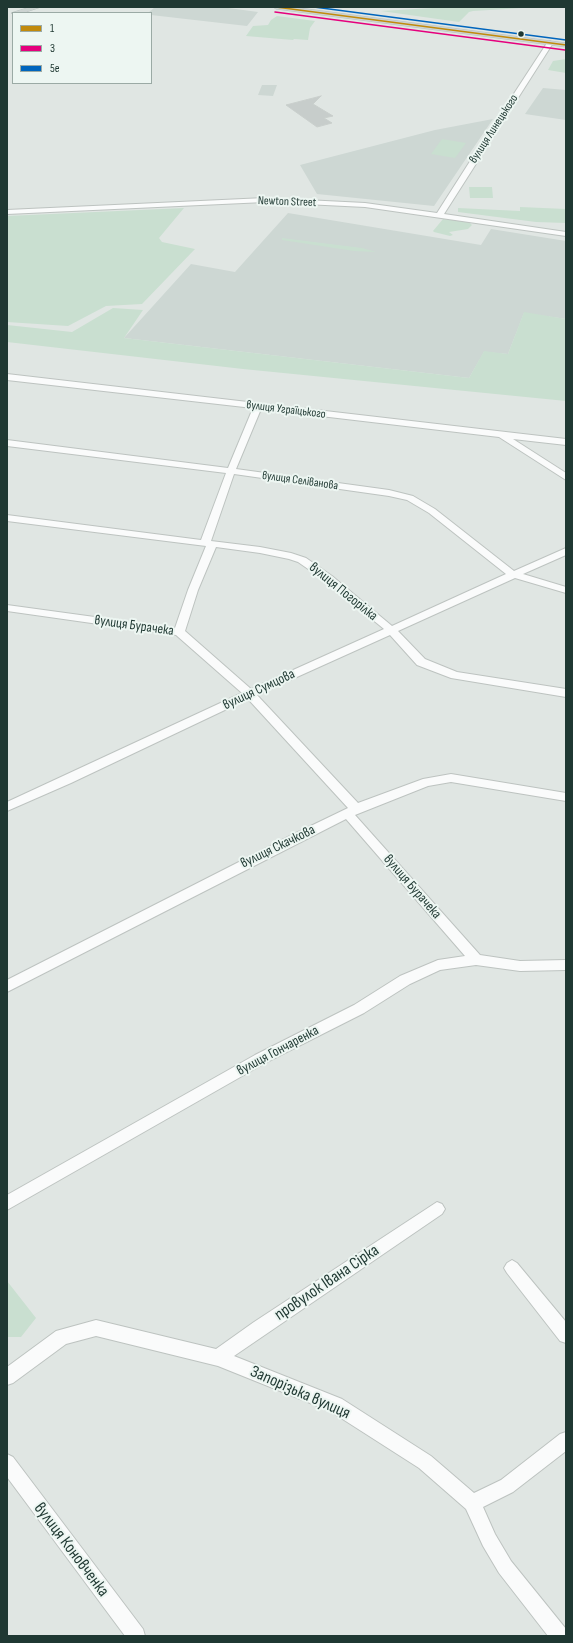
<!DOCTYPE html>
<meta charset="utf-8">
<style>
body{margin:0}
#map{position:relative;width:573px;height:1643px;overflow:hidden;background:#e0e6e3;font-family:"Sofia Sans Condensed",sans-serif}
canvas{display:block}
.frame{position:absolute;inset:0;border:8px solid #1f3832;pointer-events:none}
.legend{position:absolute;left:12px;top:12px;width:140px;height:72px;box-sizing:border-box;background:#edf6f2;border:1px solid #9baaa5;margin:0;padding:5px 7px;list-style:none;font-size:12px;color:#1f3832}
.legend li{display:flex;align-items:center;gap:8px;height:20px}
.legend b{width:20px;border:1px solid #9baaa5}
</style>
<div id="map">
<canvas width="573" height="1643"></canvas>
<div class="frame"></div>
<ul class="legend">
<li><b style="height:5px;background:#c18a0c"></b>1</li>
<li><b style="height:5px;background:#e5007d"></b>3</li>
<li><b style="height:5px;background:#0065bd"></b>5е</li>
</ul>
</div>
<script>
const c = document.querySelector('canvas').getContext('2d');
c.lineJoin = 'round';
function paint(path, color) { c.fillStyle = color; c.fill(path, 'evenodd'); }
const shape = rows => new Path2D(rows.map(r => 'M' + r).join(''));
function strokePath(path, color, width, dash) { c.strokeStyle = color; c.lineWidth = width; c.lineCap = dash ? 'butt' : 'round'; c.setLineDash(dash || []); c.stroke(path); }
function label(font, color, halo, rows, align = 'center') {
  c.font = font + ' "Sofia Sans Condensed",sans-serif'; c.lineWidth = 4; c.setLineDash([]); c.textBaseline = 'middle'; c.strokeStyle = halo; c.fillStyle = color; for (const [text, x, y, turn = 0] of rows) {
    c.save(); c.translate(x, y); c.rotate((+turn || 0) * Math.PI / 180); c.textAlign = isNaN(turn) ? turn : align; if (halo) c.strokeText(text, 0, 0); c.fillText(text, 0, 0); c.restore();
  }
}
const built = shape([
 [155,7,221,7,258,12,247,26,151,15,151,13,148,13],
 [262,85,277,85,273,96,258,95],
 [543,88,566,90,566,120,525,114],
 [493,119,434,206,317,194,300,165,435,130],
 [288,213,481,245,491,229,566,241,566,319,524,313,508,354,484,352,469,378,124,338,191,264,235,272]
]);
const green = shape([
 [450,7,539,7,473,11,469,12,459,22,381,11],
 [277,16,315,21,310,28,308,40,294,39,293,40,246,36,253,26,268,25,271,20],
 [566,59,566,73,548,70,553,61],
 [442,139,466,143,455,158,431,154],
 [469,187,492,187,493,198,470,198],
 [520,207,566,209,566,223,536,222,458,212,458,208,520,211],
 [184,208,159,238,162,242,195,249,142,304,106,306,68,326,7,322,7,216],
 [443,219,469,222,472,225,468,229,449,232,453,235,450,236,434,232,433,231],
 [282,238,362,248,376,252,354,251,282,240],
 [113,308,143,310,124,338,469,378,484,351,508,354,524,312,566,319,566,401,243,369,7,342,7,325,72,332],
 [7,1281,36,1318,21,1337,7,1337]
]);
const building = shape([
 [321,96,313,104,333,116,324,118,332,123,317,127,286,105,321,96]
]);
const minor = shape([
 [550,41,553,43,444,214,566,232,566,236,365,207,265,202,7,214,7,210,265,198,365,203,437,213,474,155,547,43,550,41],
 [7,374,566,439,566,445,513,439,566,473,566,480,499,437,261,409,236,469,389,490,413,496,435,509,514,571,566,548,566,555,523,574,566,587,566,593,515,578,398,631,425,659,457,672,566,689,566,697,451,678,417,665,390,635,257,695,358,803,423,779,451,774,566,793,566,801,451,782,428,786,355,815,480,955,520,961,566,960,566,970,520,971,476,965,440,970,410,984,364,1013,265,1063,7,1210,7,1195,255,1055,354,1005,400,976,438,960,465,956,346,819,7,992,7,980,290,836,348,808,248,699,71,783,7,811,7,802,242,693,176,635,7,611,7,605,175,628,188,590,206,546,7,521,7,515,201,540,226,473,7,446,7,440,228,468,253,408,7,380,7,374],
 [234,474,389,496,407,500,429,513,506,574,392,626,332,576,306,558,291,553,260,547,211,541,234,474],
 [216,547,260,553,289,559,298,562,324,580,384,629,251,689,185,631,198,590,216,547],
 [437,1202,442,1204,445,1209,442,1214,234,1356,342,1399,431,1456,474,1493,501,1480,560,1434,566,1432,566,1451,513,1492,483,1507,495,1534,511,1561,566,1629,566,1636,548,1636,499,1573,483,1546,466,1509,419,1468,330,1411,218,1366,96,1336,66,1344,13,1383,7,1385,7,1367,56,1331,96,1320,216,1349,254,1322,437,1202],
 [512,1260,517,1263,566,1322,566,1343,560,1341,507,1273,504,1268,507,1263,512,1260],
 [7,1454,13,1457,143,1629,145,1636,125,1636,7,1477,7,1454]
]);
const major = shape([
 [30,7,41,7,23,13,13,13,13,15,11,13,30,7],
 [273,7,292,7,566,43,566,47,276,9,273,7]
]);
const bus1 = shape([
 [276,7,566,45]
]);
const bus2 = shape([
 [275,12,565,50]
]);
const bus3 = shape([
 [314,7,566,40]
]);
const markers = [
 [521,34,3.5,"#1f3832"]
];
const farStreetnames = [
 ["вулиця Линецького",494,129,-57],
 ["Newton Street",287,202,2],
 ["вулиця Уграїцького",286,410,7],
 ["вулиця Селіванова",300,481,8]
];
const streetNames = [
 ["вулиця Погорілка",343,592,39],
 ["вулиця Бурачека",134,626,8],
 ["вулиця Сумцова",259,690,-25],
 ["вулиця Скачкова",278,847,-26],
 ["вулиця Бурачека",412,887,49],
 ["вулиця Гончаренка",278,1051,-28]
];
const nearStreetnames = [
 ["провулок Івана Сірка",327,1283,-34],
 ["Запорізька вулиця",300,1393,24],
 ["вулиця Коновченка",71,1550,53]
];
paint(built, '#cdd7d3');
paint(green, '#c9dfd0');
paint(building, '#c7cdcb');
strokePath(building, '#c9cfcc', 1);
strokePath(minor, '#bdc3c0', 2);
strokePath(major, '#bac3c0', 1);
paint(minor, '#fafbfb');
paint(major, '#ccd3d1');
strokePath(bus1, '#c18a0c', 1.5);
strokePath(bus2, '#e5007d', 1.5);
strokePath(bus3, '#0065bd', 1.5);
for (const [x, y, r, color] of markers) { const dot = new Path2D(); dot.arc(x, y, r, 0, 2 * Math.PI); c.fillStyle = color; c.fill(dot); strokePath(dot, '#edf6f2', 1.5); }
label('12px', '#1f3832', '#edf6f2', farStreetnames);
label('14px', '#1f3832', '#edf6f2', streetNames);
label('17px', '#1f3832', '#edf6f2', nearStreetnames);
</script>
